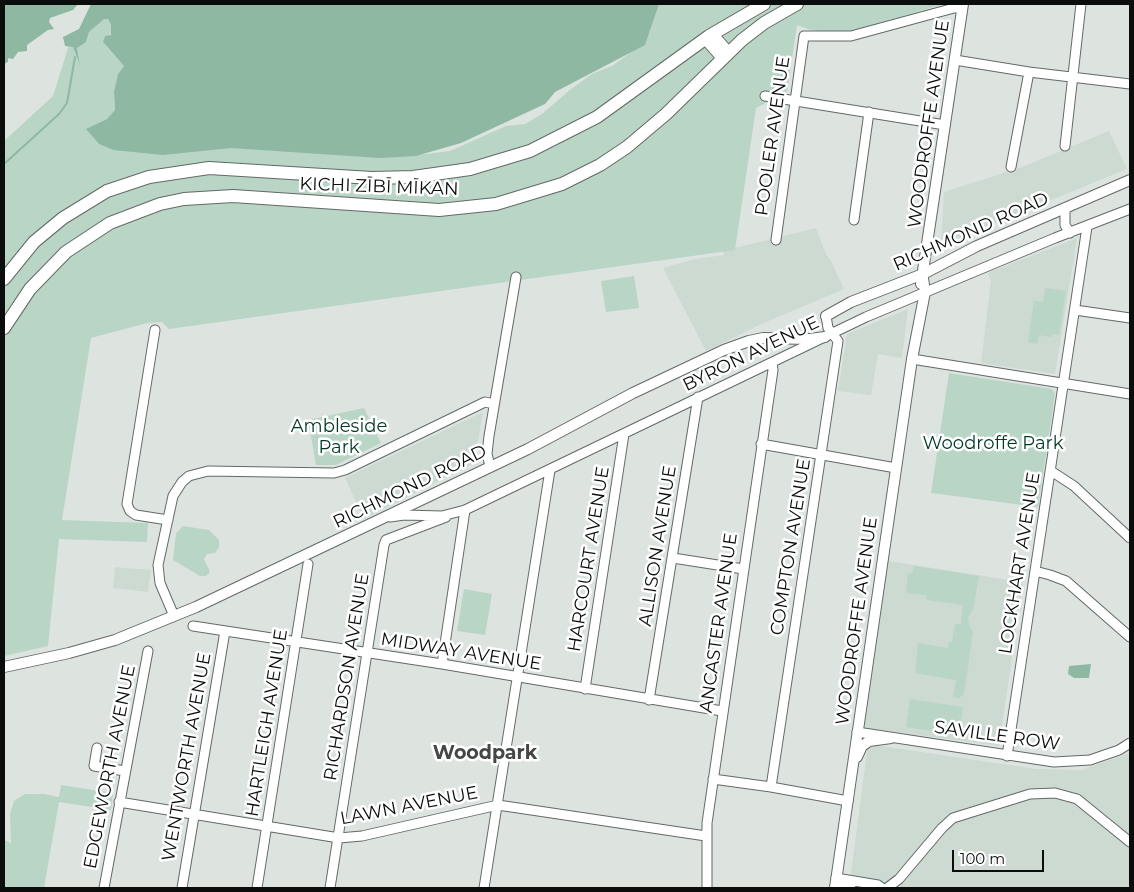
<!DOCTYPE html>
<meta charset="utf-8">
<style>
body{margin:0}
#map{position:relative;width:1134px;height:892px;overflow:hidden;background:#dde4e0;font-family:Montserrat,sans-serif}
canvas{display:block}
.frame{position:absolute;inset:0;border:5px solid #0b0d0c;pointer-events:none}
.scale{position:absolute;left:952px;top:850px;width:92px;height:22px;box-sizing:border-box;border:2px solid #0b0d0c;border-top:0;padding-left:6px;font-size:15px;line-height:18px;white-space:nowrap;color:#0b0d0c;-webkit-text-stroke:4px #fff;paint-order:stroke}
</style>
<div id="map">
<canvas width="1134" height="892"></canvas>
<div class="frame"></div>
<div class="scale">100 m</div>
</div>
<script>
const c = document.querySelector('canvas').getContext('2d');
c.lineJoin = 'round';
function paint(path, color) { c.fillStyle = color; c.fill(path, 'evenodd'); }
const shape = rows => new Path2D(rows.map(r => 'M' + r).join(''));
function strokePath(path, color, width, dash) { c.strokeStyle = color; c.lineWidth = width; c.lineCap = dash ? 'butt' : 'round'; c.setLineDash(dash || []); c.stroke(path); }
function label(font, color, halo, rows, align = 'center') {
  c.font = font + ' Montserrat,sans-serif'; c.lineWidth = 5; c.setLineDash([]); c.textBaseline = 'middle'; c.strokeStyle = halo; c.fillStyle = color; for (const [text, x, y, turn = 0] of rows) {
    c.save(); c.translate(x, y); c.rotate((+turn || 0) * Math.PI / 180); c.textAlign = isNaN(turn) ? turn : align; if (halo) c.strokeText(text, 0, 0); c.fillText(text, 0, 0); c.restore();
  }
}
const built = shape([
 [1109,131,1127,169,941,245,944,192,1022,167],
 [816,228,826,254,831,261,844,289,757,326,706,351,663,268,695,259,724,255,723,251],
 [1077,238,1055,374,981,363,991,280,988,273],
 [908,309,902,358,878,354,871,395,838,391,847,334],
 [483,412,474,463,364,519,345,478],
 [888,561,1023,582,999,746,866,728,864,724],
 [115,567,151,570,148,592,113,588],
 [868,744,1036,769,1081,770,1130,753,1130,888,849,888]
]);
const green = shape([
 [658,4,944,4,848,32,835,34,808,29,797,25,787,92,756,108,735,250,169,329,162,322,147,323,91,338,62,520,148,523,147,542,59,539,48,646,4,656,4,141,53,96,69,45,73,47,80,65,77,47,86,42,89,32,95,26,103,19,108,19,112,29,110,35,104,37,105,45,124,66,119,72,114,92,115,110,107,119,87,129,99,144,113,150,223,146,410,156,450,151,506,126,525,124,542,114,571,89,592,74,612,66,637,48,650,31],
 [634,276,639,308,606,312,601,281],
 [1045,288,1066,291,1059,335,1052,334,1052,337,1039,335,1037,344,1028,342,1034,301,1043,302],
 [949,373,1052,389,1055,394,1038,507,931,493],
 [364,408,381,443,336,465,316,465,308,420],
 [183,526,209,530,219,540,219,547,215,553,207,554,204,559,210,572,206,576,200,576,173,560,176,533],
 [914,566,979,576,973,610,968,617,969,625,973,632,964,694,959,698,953,697,956,680,915,673,918,643,948,648,949,642,952,642,955,624,961,624,963,605,927,600,926,595,906,593,908,574,912,573],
 [464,589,492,594,485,635,457,631],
 [910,699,963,707,959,735,906,727],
 [61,785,113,793,111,810,59,802,44,888,4,888,4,840,11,843,10,814,14,801,25,794,44,794,59,797]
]);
const water = shape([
 [4,4,78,4,73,10,50,18,49,22,54,29,48,30,27,45,27,51,18,52,13,59,8,58,8,62,4,64],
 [91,4,659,4,645,45,555,92,545,104,461,143,416,156,380,158,231,148,163,155,113,150,99,144,86,129,107,119,115,110,114,92,118,74,124,66,103,42,105,36,111,35,111,25,108,19,104,19,89,32,86,42,77,48,80,65,73,47,65,46,63,37,79,29],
 [1091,664,1089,678,1074,678,1068,674,1069,666]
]);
const stream = shape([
 [4,164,59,114,67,103,75,57]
]);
const minor = shape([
 [955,60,1029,72,1130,84],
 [765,96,945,125],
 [1065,146,1081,4],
 [1011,167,1029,72],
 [1065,208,1065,225,1070,233],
 [854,220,869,112],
 [776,240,804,36,851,36,954,8,962,8],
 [1075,310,1130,318],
 [155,330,127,504,130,511,136,515,168,520],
 [912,359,1130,394],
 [761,444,896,468],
 [490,466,487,454,489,436,516,277],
 [1051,471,1074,486,1130,538],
 [390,517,404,515,442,516,465,510,866,317,1055,238,1130,209],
 [673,558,743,569],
 [1035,571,1050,575,1066,581,1130,637],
 [174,616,160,583,158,565,173,496,182,482,189,476,208,471,334,473,345,470,485,402,494,404],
 [193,626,442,664,722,711],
 [442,664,465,510],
 [585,689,624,434],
 [649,700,698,397],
 [857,732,1054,762,1090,760,1119,750,1130,743],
 [97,748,94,766,125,771],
 [1007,756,1087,227],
 [713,779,771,787,848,801],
 [771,787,838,341,828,328,826,316],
 [119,802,339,838,362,836,498,805,706,836],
 [836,878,878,885,882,888],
 [835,886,851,888],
 [104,888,148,651],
 [182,888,225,631],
 [257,888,308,564],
 [330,888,384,545,386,540,446,517],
 [484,888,550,470],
 [707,888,707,823,773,370,772,363],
 [887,888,899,879,942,828,953,818,1030,794,1055,793,1077,799,1130,842]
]);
const major = shape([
 [921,284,963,4],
 [826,316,851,302,923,274,977,246,1130,180],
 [4,667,69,653,115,640,196,607,528,449,633,393,724,350,749,341,763,338,810,339,825,337],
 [857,757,862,746,869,741,891,738],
 [835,888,912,359,925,292,923,278]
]);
const highway = shape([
 [723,58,709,42,709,36,715,38,728,53],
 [4,279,34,242,63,218,107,191,149,177,209,168,372,178,413,177,470,169,530,151,597,117,709,36,764,4],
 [4,328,30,289,66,252,110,223,160,204,184,199,233,196,439,210,496,204,562,184,600,165,627,147,666,114,742,40,764,23,797,4]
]);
const streetNames = [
 ["WOODROFFE AVENUE",929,124,-82],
 ["POOLER AVENUE",773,136,-82],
 ["KICHI ZĪBĪ MĪKAN",379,187,2],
 ["RICHMOND ROAD",971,232,-24],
 ["BYRON AVENUE",751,354,-26],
 ["RICHMOND ROAD",410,487,-26],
 ["ALLISON AVENUE",658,546,-81],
 ["COMPTON AVENUE",791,547,-81],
 ["HARCOURT AVENUE",589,559,-81],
 ["LOCKHART AVENUE",1020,563,-81],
 ["WOODROFFE AVENUE",857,621,-82],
 ["ANCASTER AVENUE",719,623,-82],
 ["MIDWAY AVENUE",461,652,9],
 ["RICHARDSON AVENUE",347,677,-81],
 ["HARTLEIGH AVENUE",267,723,-81],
 ["SAVILLE ROW",997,736,8],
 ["WENTWORTH AVENUE",187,757,-80],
 ["EDGEWORTH AVENUE",110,767,-79],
 ["LAWN AVENUE",409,806,-11]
];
const parkNames = [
 ["Ambleside",339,427],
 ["Park",339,448],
 ["Woodroffe Park",993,444]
];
const neighbourhoodNames = [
 ["Woodpark",485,753]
];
paint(built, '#ccdad2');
paint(green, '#b9d5c6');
paint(water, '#8eb8a2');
strokePath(stream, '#8eb8a2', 2);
strokePath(minor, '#636966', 11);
strokePath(major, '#636966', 12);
strokePath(highway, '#636966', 14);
strokePath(minor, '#fff', 9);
strokePath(major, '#fff', 10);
strokePath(highway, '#fff', 12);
label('18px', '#0b0d0c', '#fff', streetNames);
label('18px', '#003924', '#fff', parkNames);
label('bold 19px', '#434845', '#fff', neighbourhoodNames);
</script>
